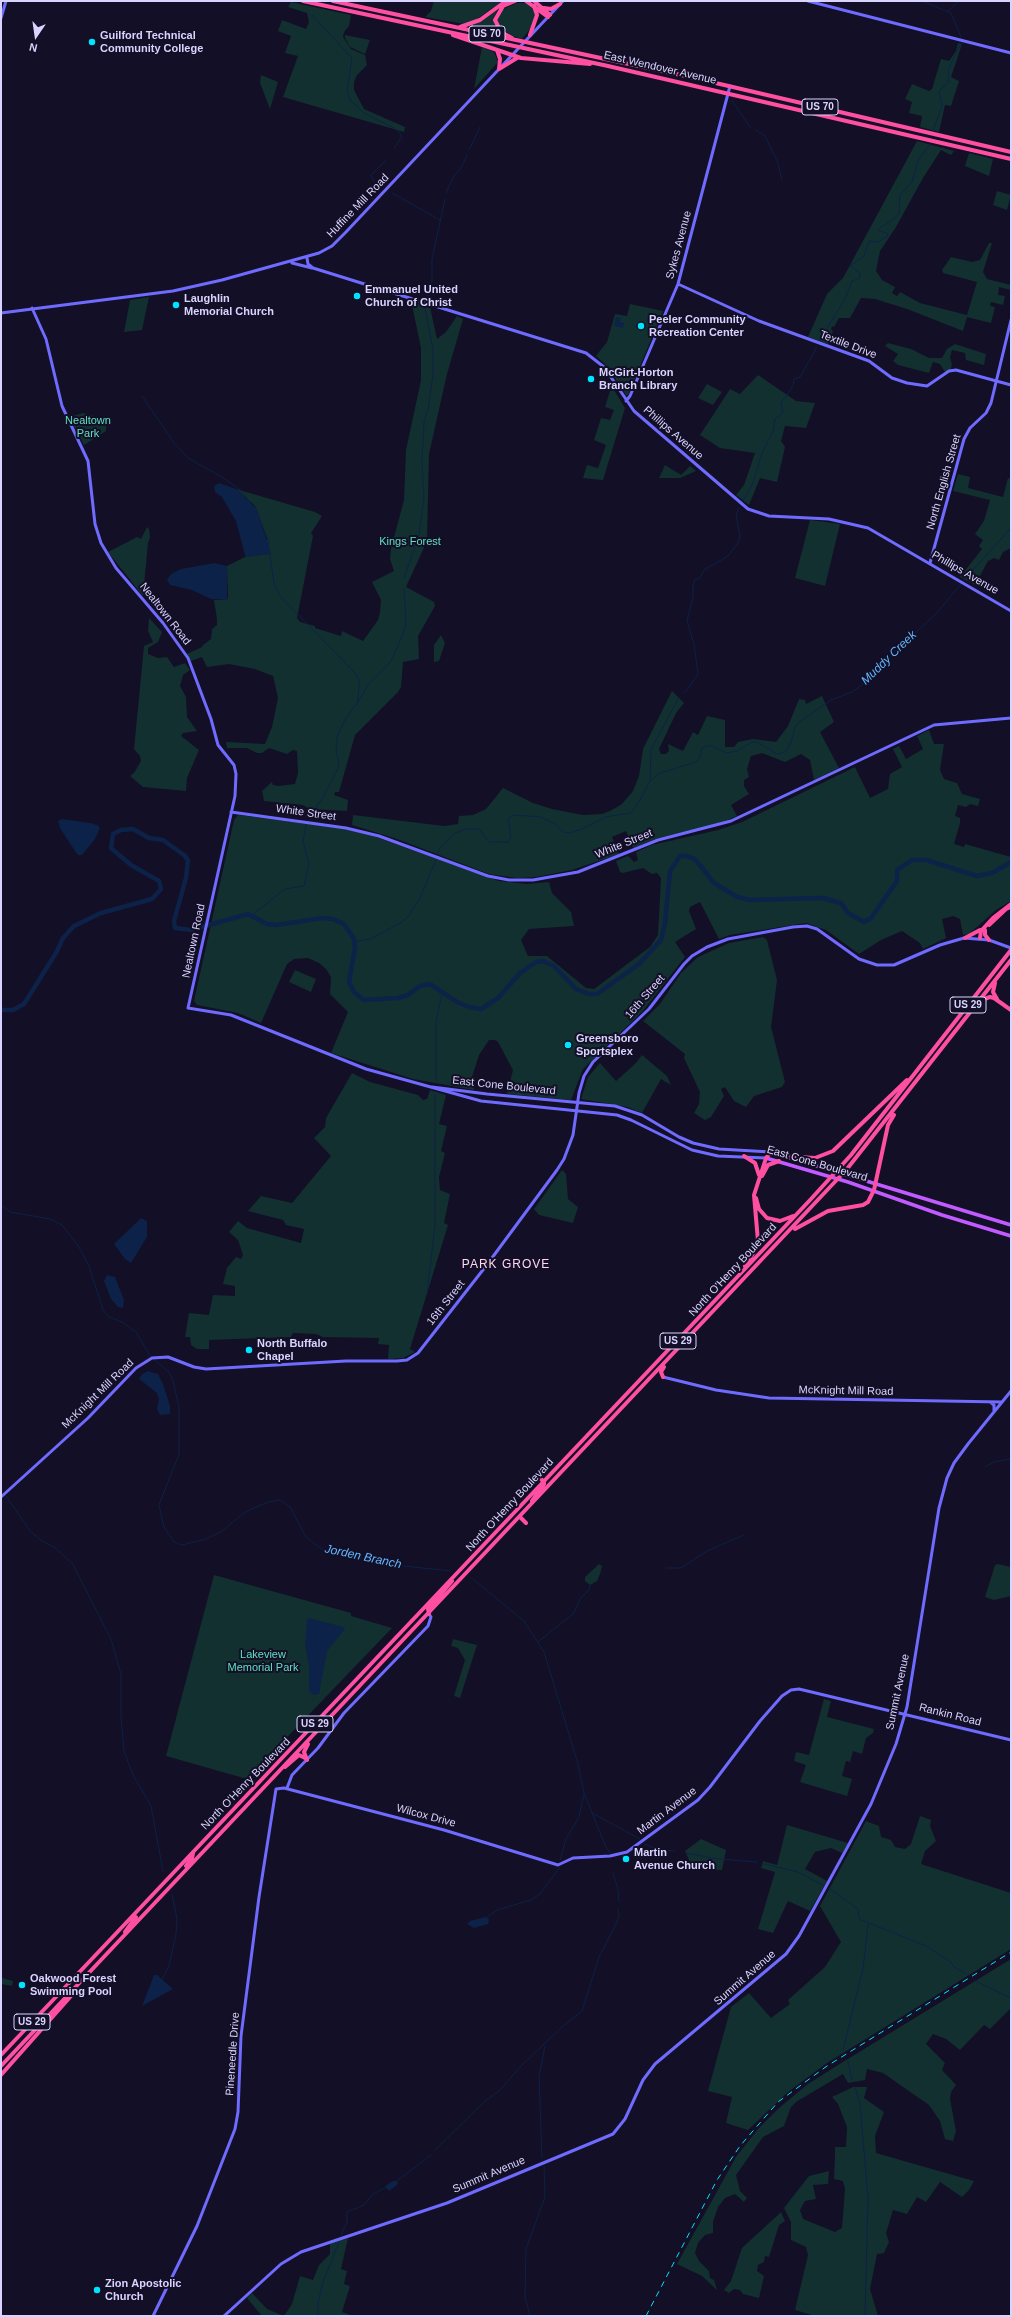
<!DOCTYPE html>
<style>
body{margin:0}
#map{position:relative;width:1012px;height:2317px;overflow:hidden;background:#130f26;font-family:Arial,sans-serif}
canvas{display:block}
.frame{position:absolute;inset:0;border:2px solid #d9d4ff;pointer-events:none}
.north{position:absolute;left:16px;top:16px;width:40px;height:40px;-webkit-text-stroke:3px #130f26;paint-order:stroke;rotate:193deg;font-size:11px;font-weight:700;line-height:16px;text-align:center;color:#d9d4ff}
.north::after{content:'';display:block;margin:auto;width:14px;height:18px;background:#d9d4ff;clip-path:polygon(50% 0,100% 100%,50% 72%,0 100%)}
</style>
<div id="map">
<canvas width="1012" height="2317"></canvas>
<div class="frame"></div>
<div class="north">N</div>
</div>
<script>
const c = document.querySelector('canvas').getContext('2d');
c.lineJoin = 'round';
function paint(path, color) { c.fillStyle = color; c.fill(path, 'evenodd'); }
const shape = rows => new Path2D(rows.map(r => 'M' + r).join(''));
function strokePath(path, color, width, dash) { c.strokeStyle = color; c.lineWidth = width; c.lineCap = dash ? 'butt' : 'round'; c.setLineDash(dash || []); c.stroke(path); }
function label(font, color, halo, rows, align = 'center') {
  c.font = font + ' Arial,sans-serif'; c.lineWidth = 4; c.setLineDash([]); c.textBaseline = 'middle'; c.strokeStyle = halo; c.fillStyle = color; for (const [text, x, y, turn = 0] of rows) {
    c.save(); c.translate(x, y); c.rotate((+turn || 0) * Math.PI / 180); c.textAlign = isNaN(turn) ? turn : align; if (halo) c.strokeText(text, 0, 0); c.fillText(text, 0, 0); c.restore();
  }
}
const green = shape([
 [434,1,502,1,476,20,464,24,425,17,431,11],
 [291,2,351,15,349,26,344,32,343,37,351,49,365,55,367,65,357,75,354,82,354,90,364,109,405,127,404,132,283,97,298,56,285,53,291,36,278,31,282,20,306,29,309,22,307,13,288,7],
 [517,3,526,3,533,7,535,16,533,25,522,39,513,36,502,29,497,20,501,10],
 [498,9,493,19,499,34,467,28,480,22],
 [345,35,370,40,365,54,350,47,345,38],
 [958,43,962,44,951,77,959,81,951,106,945,105,939,132,920,127,922,116,909,113,912,102,905,99,912,84,929,91,932,89,941,59,949,61,956,51],
 [482,47,494,52,498,62,474,89],
 [261,75,278,82,270,109,260,83],
 [917,141,954,151,951,155,941,150,923,178,896,227,880,251,876,271,882,280,895,287,892,293,897,296,900,292,920,303,967,315,977,282,943,273,942,270,951,257,972,262,980,260,989,243,992,243,983,272,987,279,1011,285,1011,290,999,287,998,295,1005,296,1003,305,991,302,990,306,995,307,991,323,967,317,963,331,907,309,875,299,861,298,850,318,839,318,834,327,832,326,831,329,833,331,828,344,808,337,827,294,843,278],
 [969,153,993,159,989,176,965,166],
 [997,191,1011,195,1007,210,993,205],
 [149,297,142,330,124,332,130,300],
 [414,302,430,307,437,339,446,332,457,316,463,319,447,374,429,454,427,541,406,587,434,602,435,606,418,636,419,659,403,662,401,687,398,692,355,735,339,792,335,792,334,795,348,800,347,811,309,809,303,805,264,801,262,791,272,782,273,785,278,786,295,784,298,773,297,751,293,750,287,754,269,748,262,753,257,753,247,748,227,748,226,742,265,744,272,727,278,698,273,676,255,669,229,664,207,667,202,657,191,661,187,654,202,647,203,645,211,639,212,629,217,625,217,619,214,600,227,600,228,597,227,566,267,546,267,538,255,506,236,489,315,512,322,516,311,533,313,536,297,618,300,622,315,626,315,628,341,636,342,631,363,641,378,620,380,612,381,600,372,582,394,571,390,559,391,549,404,500,406,450,421,380,421,348,412,305],
 [630,304,663,311,628,395,626,395,607,366,596,356,607,342,615,314,627,316],
 [888,343,911,349,929,358,942,358,947,349,955,344,986,354,984,365,966,360,965,353,952,350,950,357,952,364,951,369,945,372,940,364,933,362,929,373,898,365,893,361,898,354,885,346],
 [758,375,796,401,815,403,806,428,785,426,781,441,785,447,777,482,760,478,749,505,736,495,744,485,755,453,720,448,700,435,730,389,740,394],
 [707,384,722,392,713,405,698,398],
 [614,390,625,408,603,480,583,478,587,465,598,468,606,445,594,440,601,418,610,420,614,410,605,407,610,391],
 [83,413,106,419,106,431,84,445,69,417],
 [665,465,681,475,690,466,696,471,680,478,659,478],
 [958,474,970,477,968,488,1003,497,1008,478,1011,479,1011,548,1003,552,999,560,994,558,988,561,975,585,960,577,982,549,979,546,983,540,975,534,984,521,990,500,953,491],
 [810,520,840,524,825,586,795,578],
 [147,527,149,529,150,537,148,543,143,596,108,552,137,537,141,539],
 [149,618,162,632,158,642,148,648,148,654,158,658,167,657,174,667,185,663,190,670,183,675,180,686,186,697,187,717,197,731,183,733,181,736,199,750,187,778,186,791,143,787,130,776,134,773,141,761,140,756,134,749,144,646,153,642,148,631],
 [441,635,445,643,439,661,434,662,434,645],
 [672,691,684,703,676,713,659,749,661,754,666,754,669,751,668,744,683,751,693,732,698,735,707,716,725,720,725,747,734,747,738,742,753,739,776,742,788,726,799,699,805,700,806,704,822,696,834,722,820,732,839,768,814,780,810,760,801,754,785,762,762,753,751,756,747,769,749,777,744,780,744,786,749,794,731,805,737,816,718,824,658,838,633,848,626,831,612,837,619,854,572,870,536,877,517,878,489,874,397,839,352,825,353,815,444,826,458,824,459,816,473,815,486,809,503,788,533,803,552,809,583,815,602,814,610,811,622,804,633,791,639,776,643,749],
 [929,730,934,744,944,744,940,770,944,779,957,783,962,794,980,799,978,806,970,804,966,807,958,805,955,816,960,818,960,823,954,844,964,847,965,844,1011,857,1011,901,996,910,969,934,963,935,960,919,953,916,942,919,946,938,923,949,920,943,902,931,881,940,859,954,826,930,806,923,730,935,719,939,700,902,690,907,689,911,696,929,675,942,685,957,642,1012,583,1069,571,1100,507,1094,513,1070,498,1042,495,1040,489,1040,479,1055,472,1077,474,1090,413,1079,331,1053,348,1012,330,994,331,977,326,969,319,963,308,958,294,959,287,964,261,1023,238,1013,197,1005,194,1001,234,820,238,815,340,828,365,833,499,881,527,884,549,882,552,893,571,912,574,926,529,929,521,940,528,956,547,956,586,988,594,989,650,947,658,935,661,878,657,873,652,874,643,868,623,873,620,872,616,861,628,856,634,862,638,860,636,852,652,845,718,830,742,822,855,767,870,798,888,789,890,774,902,767,893,749,899,746,906,759,923,749,917,736],
 [763,937,767,940,777,980,771,1027,785,1082,782,1087,754,1096,746,1107,734,1101,725,1087,721,1089,724,1096,711,1117,705,1120,694,1113,699,1104,700,1092,684,1058,685,1054,643,1021,660,1004,681,973,698,957,729,943],
 [295,970,316,979,311,992,289,982],
 [642,1055,667,1076,671,1085,661,1079,642,1113,627,1107,581,1099,588,1077,600,1063,616,1081,636,1063],
 [352,1073,370,1082,418,1095,423,1100,427,1099,430,1090,446,1095,439,1124,447,1126,441,1151,445,1153,439,1177,440,1190,450,1194,444,1223,448,1225,410,1349,415,1352,403,1358,388,1359,389,1345,378,1344,379,1338,323,1337,316,1334,293,1333,291,1337,209,1340,209,1349,197,1349,191,1345,190,1337,185,1337,189,1313,209,1315,213,1295,235,1296,235,1286,223,1284,227,1268,236,1257,241,1259,243,1255,238,1240,229,1232,238,1221,247,1228,301,1243,304,1229,286,1225,283,1220,248,1211,261,1196,292,1203,331,1156,314,1138,325,1127,326,1118],
 [562,1170,566,1174,568,1199,578,1207,573,1223,539,1215,534,1209],
 [599,1564,602,1566,600,1574,597,1581,590,1585,585,1581,585,1577],
 [998,1564,1011,1567,1011,1596,994,1600,985,1597,995,1565],
 [214,1575,351,1613,351,1616,392,1628,247,1779,166,1756],
 [453,1639,477,1645,460,1698,454,1696,465,1660,458,1648,451,1646],
 [824,1699,831,1701,827,1717,874,1729,873,1733,866,1738,862,1754,853,1751,850,1762,846,1761,842,1776,852,1779,847,1796,800,1782,806,1765,794,1761,796,1752,809,1755],
 [920,1816,931,1820,930,1826,936,1841,925,1851,921,1864,1011,1893,1011,1949,827,2063,788,2092,748,2130,726,2123,732,2097,708,2091,731,2007,749,1993,771,2018,790,2004,788,2000,825,1967,841,1942,820,1906,866,1821,879,1826,881,1837,891,1840,895,1847,905,1849,911,1844],
 [787,1825,848,1843,842,1853,831,1848,815,1852,805,1869,827,1881,810,1911,788,1901,773,1933,758,1929,775,1872,761,1868,763,1861,777,1865],
 [701,1839,726,1850,722,1870,693,1869,685,1851],
 [1011,1959,1011,2008,990,2029,984,2025,960,2050,946,2039,933,2034,926,2044,945,2063,942,2070,956,2085,951,2092,950,2099,956,2131,953,2141,945,2139,940,2121,929,2105,883,2073,867,2069,865,2080,848,2083,843,2074,796,2102,791,2107,784,2126,763,2137,736,2175,740,2191,747,2198,744,2202,735,2194,725,2198,718,2207,713,2222,713,2233,705,2235,698,2243,695,2253,699,2261,709,2271,710,2278,714,2280,717,2290,702,2276,677,2264,736,2157,758,2129,779,2108,808,2084,838,2065],
 [2,1978,13,1981,12,1986,1,1984],
 [853,2087,867,2087,864,2098,884,2112,875,2136,876,2153,974,2181,969,2190,962,2197,940,2182,926,2202,917,2197,907,2214,893,2210,886,2233,889,2242,884,2253,877,2254,870,2289,878,2316,815,2316,795,2310,808,2255,806,2247,791,2240,791,2222,784,2208,809,2176,829,2171,828,2184,813,2185,816,2199,805,2201,800,2210,803,2219,835,2232,842,2228,845,2189,843,2181,834,2179,835,2156,835,2147,846,2147,847,2127,838,2104,832,2097],
 [781,2212,785,2221,779,2225,769,2257,765,2256,764,2262,758,2265,757,2271,764,2276,759,2298,743,2294,740,2290,734,2289,729,2293,724,2290,731,2281,742,2248],
 [348,2238,341,2269,347,2271,344,2284,350,2286,342,2312,353,2316,262,2316,247,2298,252,2293,267,2309,284,2316,292,2304,300,2276,313,2280,319,2265,330,2254,330,2244]
]);
const water = shape([
 [616,317,621,318,620,322,624,323,623,328,614,326],
 [219,483,236,489,257,509,271,554,247,557,245,555,236,521,222,497,215,492,214,486],
 [214,563,227,566,227,600,211,599,192,590,170,585,167,580,171,574,181,569],
 [62,819,90,823,97,825,100,828,95,839,82,855,78,855,75,851,60,828,58,821],
 [141,1218,147,1221,147,1237,131,1263,125,1259,114,1244],
 [107,1275,115,1277,124,1300,123,1308,118,1307,111,1299,104,1281],
 [148,1371,158,1374,163,1384,170,1406,170,1414,160,1415,157,1409,159,1399,157,1393,139,1379,142,1374],
 [309,1618,343,1627,345,1629,327,1651,319,1694,314,1695,310,1692,309,1688,309,1666,305,1644,307,1620],
 [486,1917,489,1919,488,1924,474,1928,467,1924,470,1921],
 [154,1975,157,1975,173,1989,142,2006],
 [393,2181,397,2181,398,2184,389,2191,385,2186]
]);
const stream = shape([
 [922,1,951,13,961,37],
 [948,11,959,1],
 [312,15,352,58,347,92,351,101,364,113,394,128,400,133,402,137,394,148],
 [732,101,751,128],
 [756,130,765,136,778,163,782,180],
 [933,131,942,106,939,91,948,83,949,68,961,44],
 [469,150,480,127],
 [380,186,374,181,371,175,385,161],
 [392,193,440,220],
 [446,193,453,177,461,168,467,155],
 [428,298,432,281,432,259,445,199],
 [820,340,845,299,852,281,860,278,860,273,850,266,864,256,869,241,878,242,888,236,887,233,879,231,878,229,893,220,899,214,900,195,912,182,918,161,930,144],
 [142,396,174,443,188,458,222,477,243,492,250,503],
 [743,501,753,483,762,453,773,431,775,419,783,413,781,403,793,386,794,379,800,377,817,347],
 [263,531,269,540,268,548],
 [270,555,274,584,280,596,355,673,359,680,359,690,357,704],
 [404,578,419,535,424,498,422,461,424,422,428,409,433,375,433,350,425,308],
 [963,581,1011,528],
 [683,693,687,690,698,674,694,644,687,621,693,597,693,587,695,579,699,579,704,570,728,556,738,543,740,536,736,515,739,508],
 [358,702,368,685,391,661,403,634,406,623,404,589],
 [650,780,651,750,679,697],
 [308,817,321,801,339,766,336,749,337,737,346,718,356,705],
 [438,854,439,849,455,833,466,829,479,829,489,842,508,842,511,837,508,819,513,815,541,817,555,824,563,832,570,833,582,829,605,817,631,813,640,800,650,781,660,773,696,762,700,757,702,748,707,746,713,746,726,753,737,751,752,742,757,742,777,754,782,753,787,750,791,742,795,727,799,722,831,700,852,692,866,682,896,650,936,614,961,584],
 [252,915,285,889,304,886,309,864,303,842,306,825],
 [354,942,370,939,402,922,408,917,419,900,436,860],
 [436,1081,436,1022,442,993],
 [1,1205,10,1212,50,1219,62,1225,79,1247,89,1266,103,1310,109,1317,122,1322,136,1332,150,1356],
 [427,1294,435,1225,435,1095],
 [154,1360,169,1372,173,1381,179,1407,179,1454,159,1505,164,1527,174,1542,182,1545,206,1539,221,1532,245,1512,268,1502,280,1500,290,1507,306,1537,323,1550,385,1564,451,1571],
 [985,1467,994,1462,1011,1459],
 [1,1490,2,1492],
 [6,1496,30,1531,41,1540,55,1548,72,1563,111,1639,121,1674,121,1717,124,1751,133,1775,151,1806,163,1871],
 [666,1568,681,1568,707,1551,744,1535],
 [473,1579,524,1621,544,1652,578,1764,584,1793,605,1845,610,1853],
 [538,1642,574,1613,580,1599,589,1590,590,1585],
 [594,1814,640,1839],
 [644,1844,656,1849,675,1851],
 [686,1853,718,1859,757,1862],
 [560,1860,566,1839,579,1817,584,1794],
 [764,1864,798,1872,823,1885],
 [613,1873,618,1889,619,1902],
 [830,1889,858,1909,859,1919,926,1946,951,1962,954,1967,965,1973],
 [487,1917,497,1910,531,1900,540,1894,560,1867],
 [162,1980,169,1966,176,1934,177,1919,172,1894],
 [975,1981,1011,1998],
 [843,2050,863,1969,868,1924],
 [848,2061,852,2080],
 [855,2087,860,2103,868,2198,865,2316],
 [434,2151,484,2102,499,2091,522,2065,563,2026,582,2011,599,1957,617,1922,619,1915,618,1909],
 [542,2158,539,2076,545,2046],
 [397,2181,431,2155],
 [341,2235,347,2222,347,2212,364,2205,373,2194,387,2187],
 [318,2316,318,2303,323,2282,339,2242],
 [530,2316,525,2297,526,2249,545,2197,544,2166]
]);
const river = shape([
 [1,1010,13,1010,24,1004,56,953,63,938,74,926,101,913,152,899,161,889,159,881,131,865,111,848,113,834,121,830,133,829,149,838,163,840,184,855,188,860,186,878,174,921,175,928,191,930,248,914,267,924,276,925,323,918,333,919,344,924,354,939,355,948,349,982,354,992,364,1000,398,998,408,995,420,986,430,984,457,1002,469,1007,481,1009,498,998,520,973,536,962,543,961,554,966,576,989,589,994,597,994,639,964,661,940,665,923,670,871,680,856,687,856,695,859,714,883,737,897,750,900,823,898,841,903,848,913,864,922,871,918,897,881,897,870,912,860,926,860,977,876,992,873,1011,862]
]);
const secondary = shape([
 [808,1,1011,53],
 [1,18,6,1],
 [307,258,308,264,313,268,586,353,604,367,634,411,748,509,769,516,829,519,868,528,1011,611],
 [292,263,312,268],
 [678,284,759,321,869,361,892,378,907,383,927,386,949,371,956,370,1011,385],
 [32,308,46,339,62,406,88,461,95,524,101,543,116,568,163,623,188,658,211,719,218,745,234,765,236,774,235,796,188,1008,231,1015,366,1069,481,1101,617,1115,631,1120,692,1150,718,1156,766,1158],
 [1,313,173,291,222,280,319,253,332,246,346,232,563,1],
 [626,401,630,396,678,284,730,86],
 [930,563,964,439,970,428,986,413,991,403,1011,320],
 [231,812,346,828,379,836,488,876,509,880,533,880,578,872,658,840,731,821,934,725,1011,718],
 [432,1087,487,1094,615,1106,642,1115,679,1137,693,1143,719,1149,771,1152],
 [663,1377,716,1390,769,1398,1002,1402],
 [990,1402,994,1405,994,1412],
 [1,1497,88,1418,136,1368,152,1358,168,1357,194,1367,206,1369,346,1361,397,1361,407,1360,418,1353,486,1266,557,1170,564,1159,573,1135,579,1093,584,1076,593,1062,649,1009,684,964,692,956,707,947,728,939,793,927,807,926,817,929,859,959,877,965,894,965,940,945,964,938,989,940,1011,948],
 [287,1788,292,1775,318,1748,344,1713,428,1626,431,1617,429,1614],
 [153,2316,197,2226,235,2129,238,2112,241,2036,259,1897,276,1789,284,1788,444,1830,558,1865,573,1858,610,1856,627,1852,698,1800,710,1787,760,1721,782,1696,791,1690,799,1689,1011,1740],
 [224,2316,281,2264,301,2252,447,2203,613,2134,625,2119,643,2080,655,2064,786,1954,799,1936,871,1804,896,1744,907,1707,939,1508,947,1478,954,1463,968,1444,1011,1391]
]);
const primary = shape([
 [771,1152,1011,1225],
 [766,1158,848,1182,942,1215,1011,1236]
]);
const highway = shape([
 [303,1,608,66,1011,159],
 [333,1,690,77,1011,152],
 [526,1,548,17],
 [534,1,550,15],
 [544,8,551,9,560,4],
 [460,27,480,20,506,1],
 [453,35,521,58,590,64],
 [530,35,537,15,534,6],
 [512,38,501,32,495,20,503,6,515,1],
 [497,50,500,59,499,69],
 [499,69,517,58],
 [989,925,1006,909,1011,907],
 [985,930,985,935,989,940],
 [965,938,980,930],
 [980,938,981,931,993,918,1011,904],
 [995,983,993,992,997,999],
 [981,1000,990,997,994,998,1011,1010],
 [744,1156,755,1163,759,1175],
 [784,1156,815,1158,833,1151,907,1080],
 [762,1176,768,1165,779,1161],
 [756,1198,759,1209,767,1218,780,1221,793,1216],
 [795,1229,828,1211,863,1205,868,1202,874,1190,888,1125,894,1115],
 [745,1266,754,1252,758,1241,754,1195,766,1158,771,1152],
 [663,1377,661,1372,664,1367],
 [538,1476,544,1482],
 [532,1501,544,1484],
 [520,1517,526,1523],
 [429,1614,428,1609,452,1581],
 [307,1760,304,1752,308,1744],
 [285,1767,299,1755,307,1759],
 [186,1866,192,1858,193,1853],
 [125,1932,136,1917],
 [1,2055,811,1199,851,1155,1011,950],
 [1,2066,847,1169,1011,960],
 [1,2075,71,1996]
]);
const rail = shape([
 [646,2316,717,2180,740,2146,778,2102,827,2066,1011,1952]
]);
const markers = [
 [92,42,4,"#00e5ff"],
 [357,296,4,"#00e5ff"],
 [176,305,4,"#00e5ff"],
 [641,326,4,"#00e5ff"],
 [591,379,4,"#00e5ff"],
 [568,1045,4,"#00e5ff"],
 [249,1350,4,"#00e5ff"],
 [626,1859,4,"#00e5ff"],
 [22,1985,4,"#00e5ff"],
 [97,2290,4,"#00e5ff"]
];
const shields = [
 [487,34,36],
 [820,107,36],
 [968,1005,36],
 [678,1341,36],
 [315,1724,36],
 [32,2022,36]
];
const shieldNames = [
 ["US 70",487,34],
 ["US 70",820,107],
 ["US 29",968,1005],
 ["US 29",678,1341],
 ["US 29",315,1724],
 ["US 29",32,2022]
];
const poiNames = [
 ["Guilford Technical",100,36],
 ["Community College",100,49],
 ["Emmanuel United",365,290],
 ["Church of Christ",365,303],
 ["Laughlin",184,299],
 ["Memorial Church",184,312],
 ["Peeler Community",649,320],
 ["Recreation Center",649,333],
 ["McGirt-Horton",599,373],
 ["Branch Library",599,386],
 ["Greensboro",576,1039],
 ["Sportsplex",576,1052],
 ["North Buffalo",257,1344],
 ["Chapel",257,1357],
 ["Martin",634,1853],
 ["Avenue Church",634,1866],
 ["Oakwood Forest",30,1979],
 ["Swimming Pool",30,1992],
 ["Zion Apostolic",105,2284],
 ["Church",105,2297]
];
const streetNames = [
 ["East Wendover Avenue",660,68,13],
 ["Huffine Mill Road",358,206,-46],
 ["Sykes Avenue",679,245,-75],
 ["Textile Drive",848,345,21],
 ["Phillips Avenue",673,433,41],
 ["North English Street",944,482,-74],
 ["Phillips Avenue",965,573,30],
 ["Nealtown Road",165,614,52],
 ["White Street",306,813,8],
 ["White Street",624,844,-22],
 ["Nealtown Road",194,941,-78],
 ["16th Street",645,997,-49],
 ["East Cone Boulevard",504,1086,6],
 ["East Cone Boulevard",817,1164,16],
 ["North O'Henry Boulevard",733,1270,-47],
 ["16th Street",446,1303,-52],
 ["McKnight Mill Road",846,1391,1],
 ["McKnight Mill Road",98,1394,-44],
 ["North O'Henry Boulevard",510,1505,-47],
 ["Summit Avenue",898,1692,-78],
 ["Rankin Road",950,1715,14],
 ["North O'Henry Boulevard",246,1784,-46],
 ["Martin Avenue",667,1811,-37],
 ["Wilcox Drive",426,1816,15],
 ["Summit Avenue",745,1978,-41],
 ["Pineneedle Drive",233,2054,-86],
 ["Summit Avenue",489,2175,-23]
];
const parkNames = [
 ["Nealtown",88,421],
 ["Park",88,434],
 ["Kings Forest",410,542],
 ["Lakeview",263,1655],
 ["Memorial Park",263,1668]
];
const waterNames = [
 ["Muddy Creek",889,658,-44],
 ["Jorden Branch",363,1557,12]
];
const neighbourhoodNames = [
 ["PARK GROVE",506,1265]
];
paint(green, '#12302f');
paint(water, '#0c2248');
strokePath(stream, '#0c2248', 1);
strokePath(river, '#0c2248', 4.5);
strokePath(secondary, '#6f6bff', 3);
strokePath(primary, '#c25bff', 3.5);
strokePath(highway, '#ff4fa3', 4);
strokePath(rail, '#00e5ff', 1, [6, 5]);
for (const [x, y, r, color] of markers) { const dot = new Path2D(); dot.arc(x, y, r, 0, 2 * Math.PI); c.fillStyle = color; c.fill(dot); strokePath(dot, '#130f26', 1.5); }
for (const [x, y, w] of shields) { const box = new Path2D(); box.roundRect(x - w / 2, y - 8, w, 16, 3); c.fillStyle = '#130f26'; c.fill(box); strokePath(box, '#d9d4ff', 1); }
label('bold 10px', '#d9d4ff', null, shieldNames);
label('bold 11px', '#d9d4ff', '#130f26', poiNames, 'left');
label('11px', '#d9d4ff', '#130f26', streetNames);
label('11px', '#5fe0c0', '#130f26', parkNames);
label('italic 12px', '#62b6ff', '#130f26', waterNames);
c.letterSpacing = '1px';
label('12px', '#ffd6f0', '#130f26', neighbourhoodNames);
c.letterSpacing = '0px';
</script>
